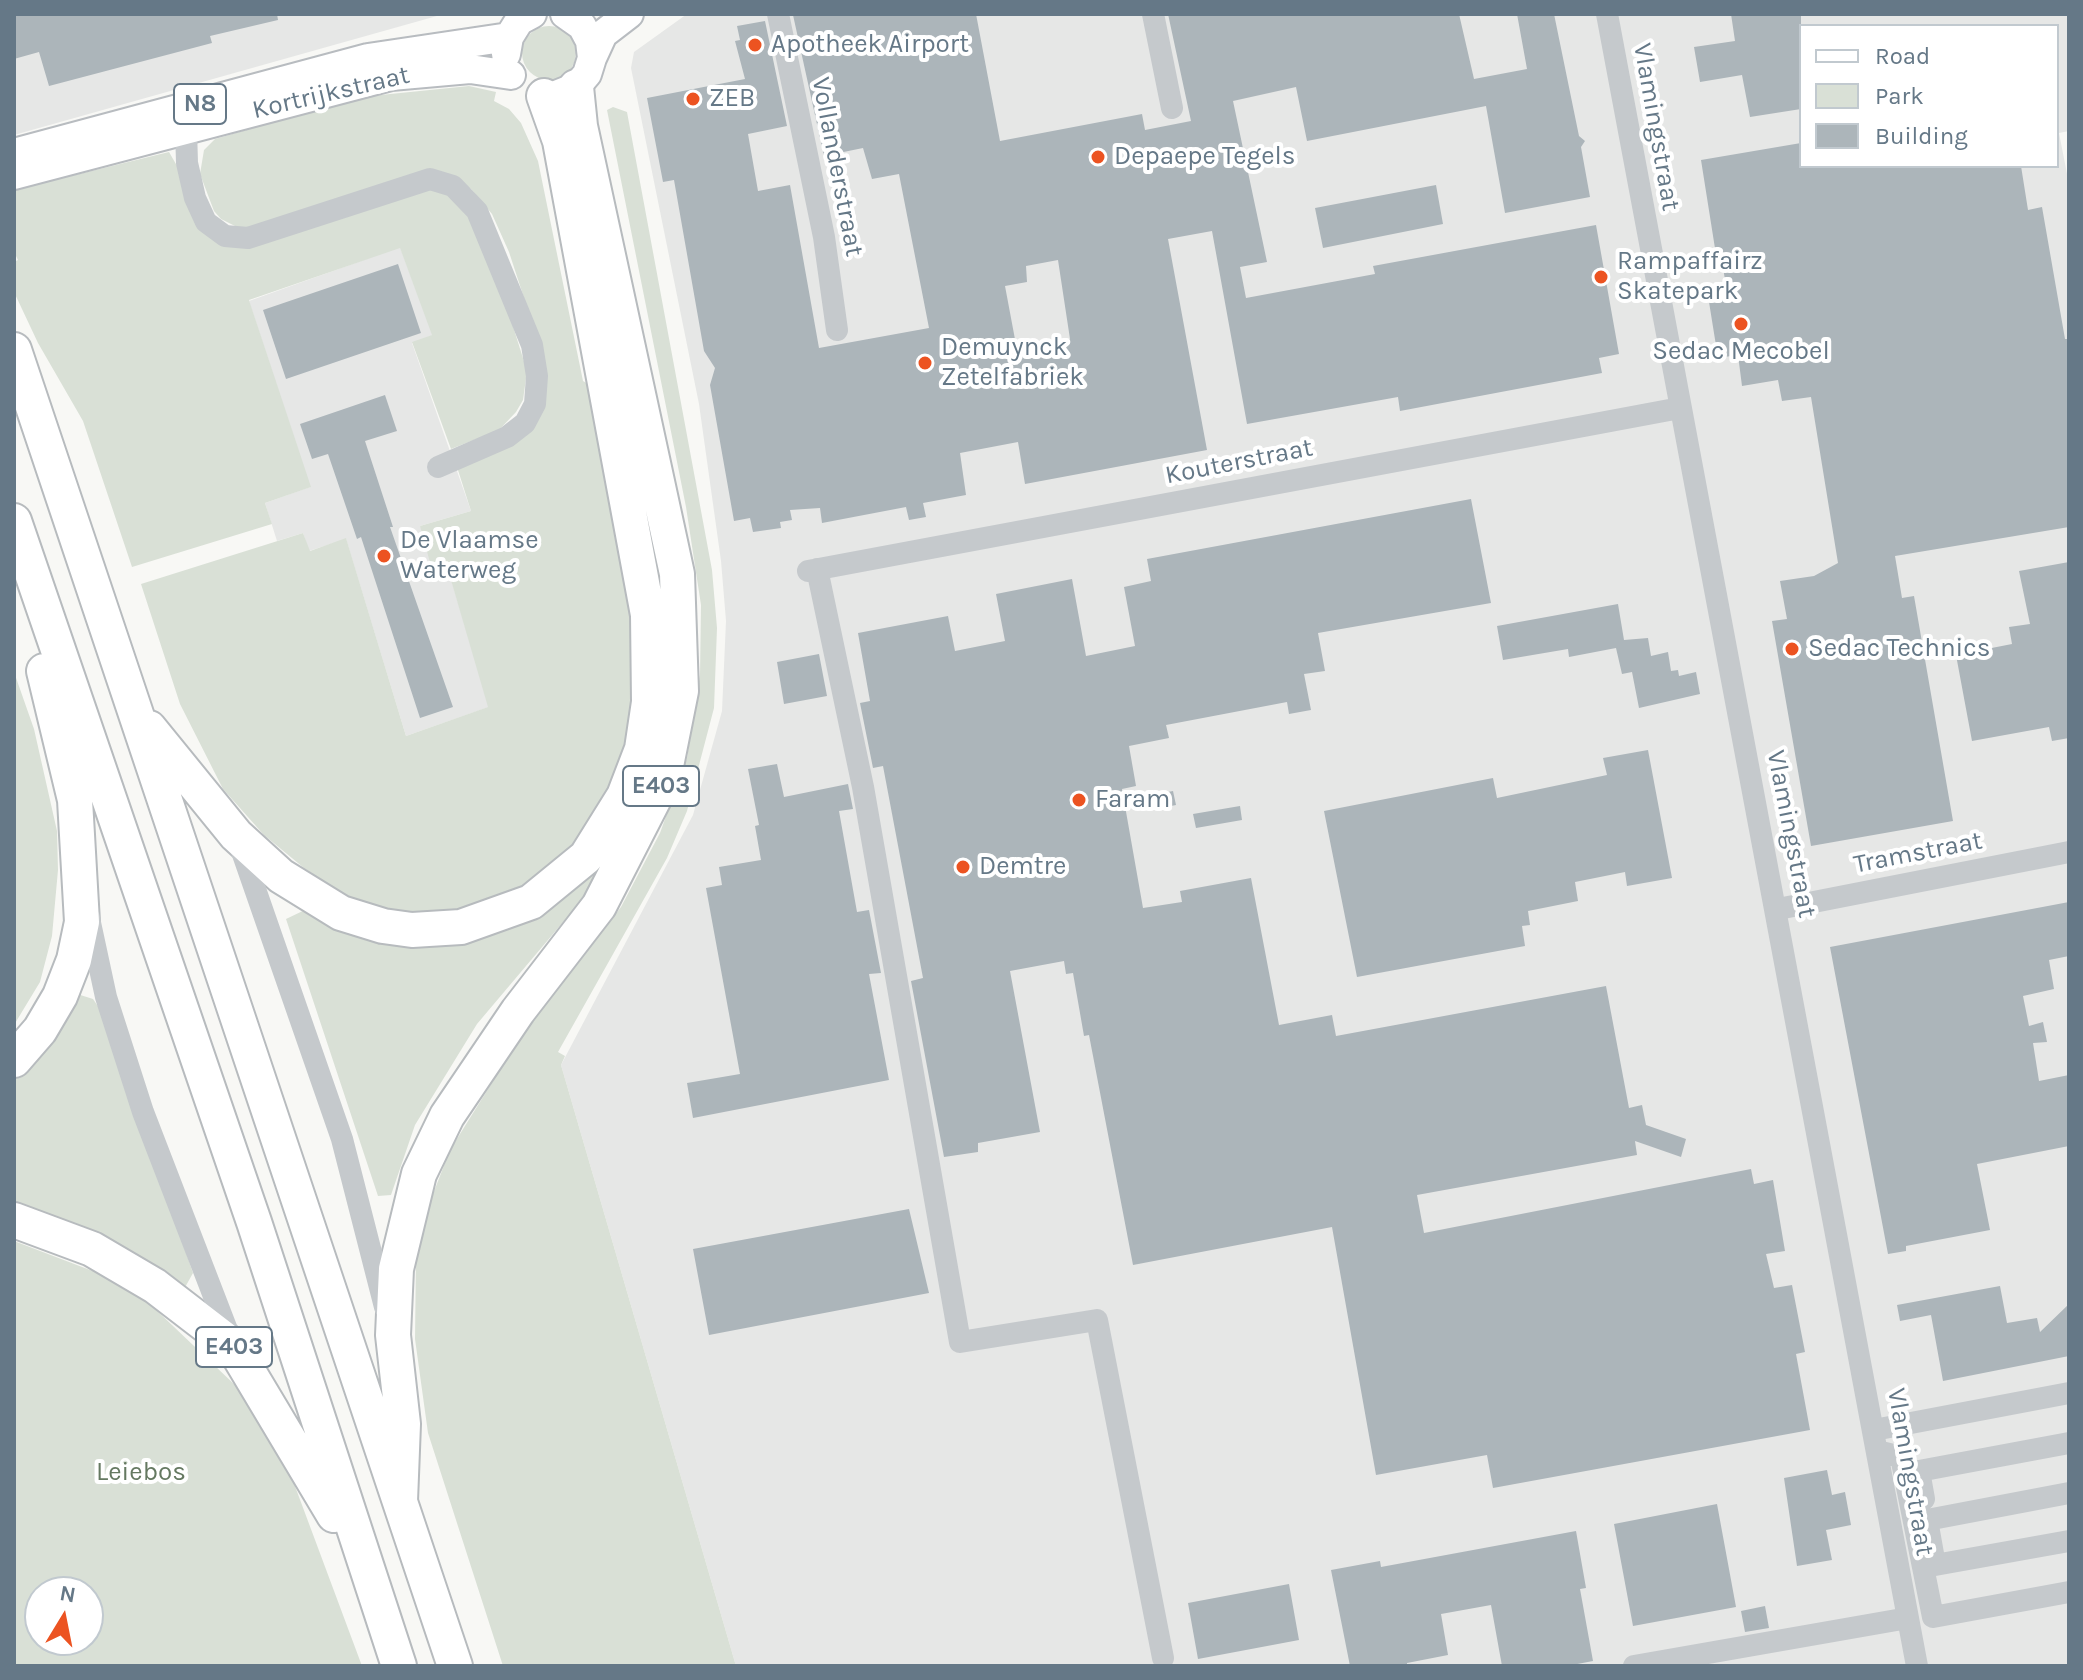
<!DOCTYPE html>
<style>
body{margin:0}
#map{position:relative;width:2083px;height:1680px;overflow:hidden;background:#f8f8f5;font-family:Karla,sans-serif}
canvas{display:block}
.frame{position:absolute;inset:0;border:16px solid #657887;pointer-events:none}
.legend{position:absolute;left:1799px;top:24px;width:260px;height:144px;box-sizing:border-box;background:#fff;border:2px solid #c1c9cf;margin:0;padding:10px 14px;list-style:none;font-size:24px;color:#657887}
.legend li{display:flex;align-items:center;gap:16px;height:40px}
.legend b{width:40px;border:2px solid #c1c9cf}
.north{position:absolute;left:24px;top:1576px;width:80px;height:80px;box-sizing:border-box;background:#fff;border:2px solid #c1c9cf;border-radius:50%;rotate:10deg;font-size:22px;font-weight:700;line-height:32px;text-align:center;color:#657887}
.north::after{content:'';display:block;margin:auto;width:28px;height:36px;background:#ec5321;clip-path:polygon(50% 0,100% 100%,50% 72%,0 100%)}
</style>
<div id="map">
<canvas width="2083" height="1680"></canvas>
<div class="frame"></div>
<ul class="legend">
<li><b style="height:10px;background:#fff"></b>Road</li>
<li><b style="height:22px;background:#d9e0d6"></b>Park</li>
<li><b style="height:22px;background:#acb5ba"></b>Building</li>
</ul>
<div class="north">N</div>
</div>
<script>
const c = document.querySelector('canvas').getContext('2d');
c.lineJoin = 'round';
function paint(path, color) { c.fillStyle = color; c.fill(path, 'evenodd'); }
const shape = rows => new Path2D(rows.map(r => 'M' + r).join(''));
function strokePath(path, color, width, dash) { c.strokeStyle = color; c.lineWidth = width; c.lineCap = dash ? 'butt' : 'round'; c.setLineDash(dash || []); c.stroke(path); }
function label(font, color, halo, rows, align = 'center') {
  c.font = font + ' Karla,sans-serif'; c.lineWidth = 8; c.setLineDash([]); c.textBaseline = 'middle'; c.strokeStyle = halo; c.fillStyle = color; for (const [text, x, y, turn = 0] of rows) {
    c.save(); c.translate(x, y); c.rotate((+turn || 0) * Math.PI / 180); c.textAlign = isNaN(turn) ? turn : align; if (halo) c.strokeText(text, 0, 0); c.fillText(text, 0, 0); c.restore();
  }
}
const built = shape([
 [14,14,444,14,14,135],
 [687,14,2069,14,2069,131,2059,133,2069,184,2069,1666,736,1666,561,1065,693,815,722,711,726,621,721,561,699,404,631,68,634,52],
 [1801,26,2057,26,2057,166,1801,166],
 [400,247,433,335,412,343,471,511,420,526,446,562,489,707,406,736,346,539,309,551,303,533,277,541,265,503,310,487,249,301]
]);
const green = shape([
 '522 53a27 27 0 1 1 54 0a27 27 0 1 1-54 0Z',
 [469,86,496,92,494,101,509,109,521,123,538,161,583,381,593,387,635,599,633,734,609,801,578,846,508,899,462,911,416,914,383,909,350,898,304,868,264,835,223,789,180,704,141,584,303,533,310,551,346,538,406,736,488,707,446,563,431,566,420,526,471,511,457,467,512,439,544,359,509,252,492,214,471,189,451,179,243,230,221,219,214,211,200,174,204,150,215,139,361,97],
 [613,107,627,112,712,570,717,628,714,708,687,811,667,858,558,1052,565,1056,561,1065,736,1666,503,1666,428,1433,415,1339,416,1258,428,1207,450,1150,523,1033,621,907,660,833,687,758,700,675,701,605,686,507,607,110],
 [169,152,221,242,438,186,464,207,501,288,527,371,523,400,516,412,499,430,451,449,412,342,432,335,400,248,249,300,311,487,265,503,272,524,132,567,83,421,38,343,14,292,14,262,18,260,14,252,14,190],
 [617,392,629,392,666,579,670,649,659,756,643,804,602,876,477,1024,415,1125,391,1195,378,1196,286,919,309,908,362,933,401,942,443,942,510,925,552,903,590,868,613,833,651,754,660,651,656,586],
 [14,672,34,729,57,831,58,870,52,936,40,982,14,1025],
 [74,993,93,999,104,1015,193,1273,183,1291,14,1208,14,1072],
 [14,1241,111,1278,152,1306,235,1385,283,1454,362,1666,14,1666],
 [40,1592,88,1592,88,1640,40,1640]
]);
const building = shape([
 [14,14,277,14,278,20,210,36,212,43,49,86,39,52,14,59],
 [976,14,1000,141,1142,114,1145,130,1191,121,1168,14,1459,14,1474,79,1527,69,1517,14,1554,14,1579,136,1585,141,1581,147,1590,197,1505,213,1486,106,1307,141,1296,87,1233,101,1267,262,1240,267,1246,298,1375,274,1373,266,1596,225,1619,354,1599,358,1602,373,1400,411,1398,397,1247,424,1212,231,1168,239,1207,450,1025,484,1018,442,960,453,966,495,923,503,926,517,909,520,906,507,822,523,820,508,790,510,792,520,780,522,781,528,753,532,750,518,734,521,710,385,715,368,704,351,674,180,663,182,647,98,745,79,735,41,740,40,737,26,765,21,787,126,748,134,758,191,790,185,819,348,929,328,899,174,872,179,863,148,824,156,793,15],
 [1058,260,1070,339,1017,350,1005,286,1027,282,1026,266],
 [1731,14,1801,14,1801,109,1750,117,1742,75,1700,82,1694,47,1735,41],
 [1801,143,1801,166,2021,166,2028,210,2042,207,2065,339,2069,339,2069,527,1895,556,1902,598,1914,596,1953,821,1811,846,1772,621,1787,619,1780,581,1814,576,1838,563,1811,397,1782,401,1778,380,1742,386,1738,355,1718,358,1709,302,1728,299,1722,261,1717,261,1701,160],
 [1436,185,1443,224,1323,248,1315,208],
 [398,264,421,333,286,379,263,310],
 [385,395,397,431,365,441,393,527,390,527,453,707,420,718,361,537,357,539,328,454,312,459,300,424],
 [1471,499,1491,603,1318,633,1325,671,1304,674,1311,710,1289,714,1287,702,1166,725,1169,738,1129,746,1136,786,1122,789,1143,908,1182,902,1180,891,1251,878,1279,1025,1332,1015,1336,1036,1606,986,1629,1108,1642,1105,1646,1125,1686,1139,1681,1157,1635,1141,1637,1155,1417,1195,1424,1233,1751,1169,1754,1184,1773,1180,1785,1251,1766,1254,1774,1288,1792,1285,1805,1352,1796,1354,1810,1430,1493,1488,1487,1455,1376,1475,1332,1227,1133,1265,1089,1035,1084,1036,1073,973,1066,974,1064,961,1010,971,1040,1132,978,1143,978,1152,944,1157,911,981,923,978,883,766,873,768,860,703,870,701,858,633,948,616,955,651,1005,641,996,594,1072,579,1086,656,1135,646,1124,587,1151,581,1147,559],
 [2069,562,2069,738,2052,741,2049,727,1972,741,1956,655,2012,644,2009,627,2030,624,2019,571],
 [1618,604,1624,640,1648,638,1651,656,1668,652,1671,671,1678,670,1679,676,1696,672,1700,694,1639,708,1632,672,1622,674,1616,648,1569,657,1568,649,1503,660,1497,626],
 [819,654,827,696,784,704,777,662],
 [1648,750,1672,878,1627,886,1625,872,1575,882,1578,901,1528,911,1530,925,1522,926,1525,946,1357,977,1324,811,1493,778,1497,798,1607,775,1603,758],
 [777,764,784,797,848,784,853,809,839,811,857,912,869,910,881,973,869,974,889,1080,693,1118,687,1083,740,1074,706,888,722,885,719,867,761,860,755,826,759,825,748,769],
 [1173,791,1176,805,1161,808,1158,794],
 [1240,806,1242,820,1196,828,1193,814],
 [2069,902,2069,956,2049,960,2054,989,2023,996,2029,1026,2043,1022,2047,1042,2033,1043,2039,1081,2069,1075,2069,1146,1977,1164,1990,1230,1906,1246,1906,1251,1888,1254,1830,947],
 [909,1209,929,1293,709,1335,693,1249],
 [2000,1286,2007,1323,2037,1318,2040,1332,2069,1304,2069,1356,1943,1381,1931,1315,1900,1321,1897,1305],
 [1827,1470,1832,1495,1845,1492,1851,1525,1826,1530,1832,1560,1797,1566,1784,1478],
 [1717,1504,1736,1607,1633,1626,1614,1524],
 [1576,1531,1586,1588,1580,1589,1593,1661,1567,1666,1502,1666,1491,1605,1441,1614,1448,1655,1407,1663,1407,1666,1350,1666,1331,1570,1380,1561,1381,1567],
 [1289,1584,1299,1640,1198,1659,1188,1603],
 [1765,1606,1769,1628,1745,1632,1741,1611]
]);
const minor = shape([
 [778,14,824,237,837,330],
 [1153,14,1172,108],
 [1607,14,1917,1666],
 [186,129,187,163,195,198,206,222,225,236,248,238,430,179,453,186,477,211,532,345,537,376,535,404,525,423,507,437,438,467],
 [817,569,863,787,960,1342,1097,1320,1163,1658],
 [808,571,1680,408],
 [238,840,342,1139,385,1307],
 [1778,909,2069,852],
 [89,918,106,997,143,1112,232,1343],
 [1874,1430,2069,1393],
 [1877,1451,1901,1457,1933,1617,2069,1592],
 [2069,1493,1927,1520,1935,1565,2069,1541],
 [1924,1499,1919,1471,2069,1443],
 [1634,1666,1908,1618]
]);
const major = shape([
 [506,54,509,37,519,21,532,14],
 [592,58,603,34,629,14],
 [556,95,576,87,587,74,592,58,590,41,582,26,565,14],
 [14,153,368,58,509,37],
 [14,175,391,76,470,69,511,75]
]);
const highway = shape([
 [14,350,455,1666],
 [14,521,254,1222,399,1666],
 [149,728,236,835,281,876,341,913,383,926,412,930,461,927,531,902,586,857,624,796,642,749,649,702,648,615,560,141,544,96],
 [14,1060,40,1030,60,996,74,960,82,922,75,800,44,671],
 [14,1220,92,1249,155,1286,233,1346,334,1515],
 [400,1501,403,1424,393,1335,396,1269,419,1174,447,1116,518,1011,599,906,663,781,681,691,677,574,580,126,576,87]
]);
const markers = [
 [755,45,8,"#ec5321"],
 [693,99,8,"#ec5321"],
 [1098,157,8,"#ec5321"],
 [1601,277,8,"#ec5321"],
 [1741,324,8,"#ec5321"],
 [925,363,8,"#ec5321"],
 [384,556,8,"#ec5321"],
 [1792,649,8,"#ec5321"],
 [1079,800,8,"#ec5321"],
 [963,867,8,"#ec5321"]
];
const shields = [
 [200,104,52],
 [661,786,76],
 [234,1347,76]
];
const shieldNames = [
 ["N8",200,104],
 ["E403",661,786],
 ["E403",234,1347]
];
const poiNames = [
 ["Apotheek Airport",771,45],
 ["ZEB",709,99],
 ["Depaepe Tegels",1114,157],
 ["Rampaffairz",1617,262],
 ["Skatepark",1617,292],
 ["Demuynck",941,348],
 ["Zetelfabriek",941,378],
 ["Sedac Mecobel",1741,352,"center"],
 ["De Vlaamse",400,541],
 ["Waterweg",400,571],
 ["Sedac Technics",1808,649],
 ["Faram",1095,800],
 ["Demtre",979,867]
];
const streetNames = [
 ["Kortrijkstraat",331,93,-13],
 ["Vlamingstraat",1656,127,80],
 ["Vollanderstraat",837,167,79],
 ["Kouterstraat",1239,462,-11],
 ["Vlamingstraat",1791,834,79],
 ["Tramstraat",1918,853,-11],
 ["Vlamingstraat",1910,1472,80]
];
const parkNames = [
 ["Leiebos",141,1473]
];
paint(built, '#e6e7e6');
paint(green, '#d9e0d6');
paint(building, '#acb5ba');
strokePath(major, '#b8bcc0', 32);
strokePath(highway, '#b7bbbe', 38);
strokePath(minor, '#c5c9cc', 22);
strokePath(major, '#fff', 28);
strokePath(highway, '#fff', 34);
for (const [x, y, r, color] of markers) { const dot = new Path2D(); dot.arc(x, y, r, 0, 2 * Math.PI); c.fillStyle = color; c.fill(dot); strokePath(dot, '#fff', 3); }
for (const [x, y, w] of shields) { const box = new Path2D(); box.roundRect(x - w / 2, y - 20, w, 40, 6); c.fillStyle = '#fff'; c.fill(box); strokePath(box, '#657887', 2); }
label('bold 24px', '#657887', null, shieldNames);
label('26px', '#657887', '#fff', poiNames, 'left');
label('26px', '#657887', '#fff', streetNames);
label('26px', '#657961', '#fff', parkNames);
</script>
